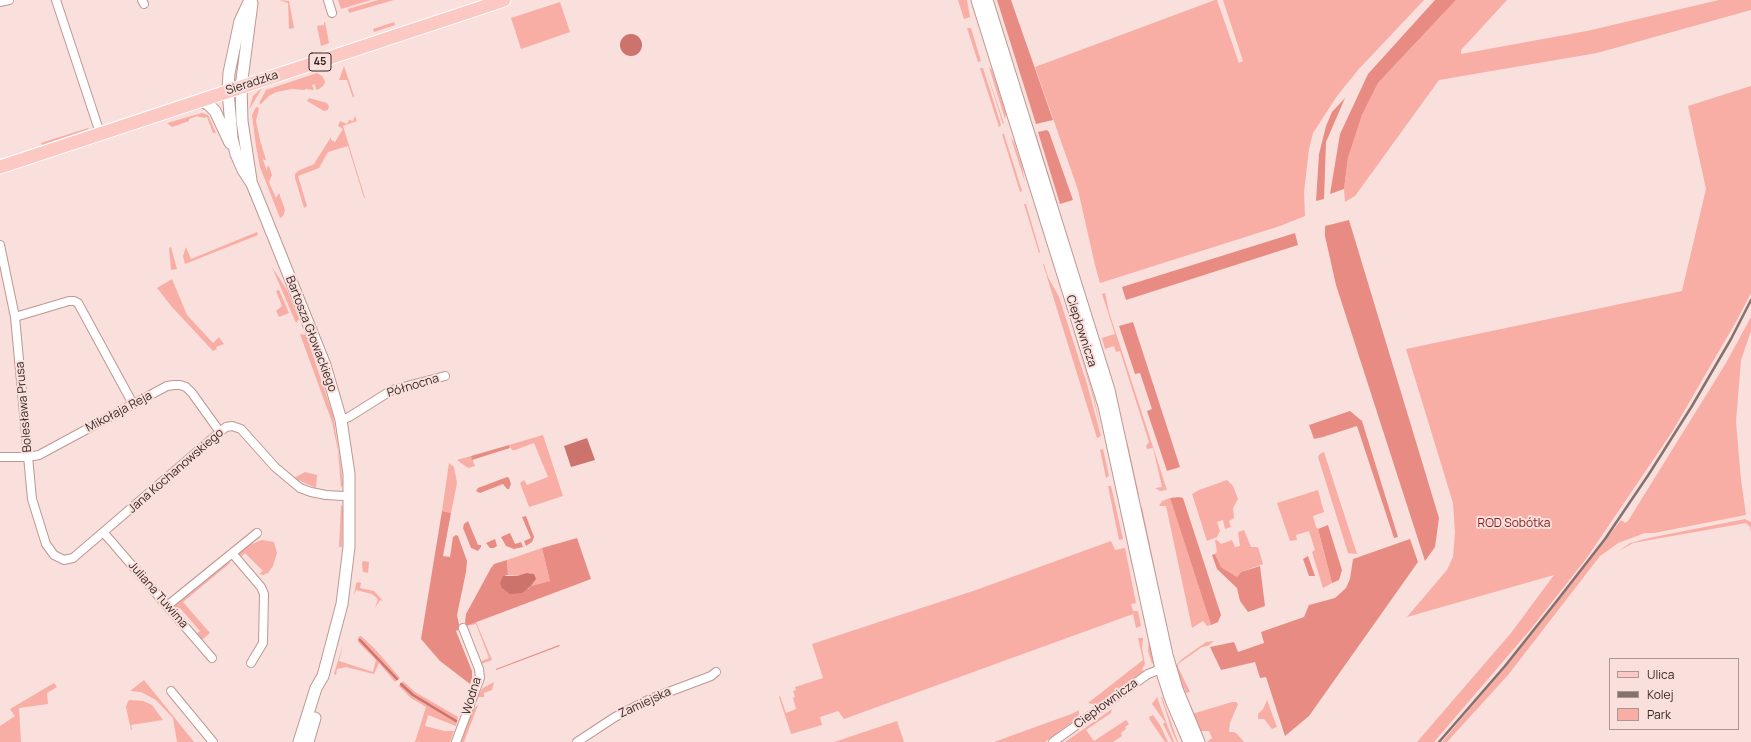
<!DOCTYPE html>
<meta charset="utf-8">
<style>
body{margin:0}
#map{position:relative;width:1751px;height:742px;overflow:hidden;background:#fae0dc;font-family:Manrope,sans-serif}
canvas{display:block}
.legend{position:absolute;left:1609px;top:658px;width:130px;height:72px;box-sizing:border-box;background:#fae0dc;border:1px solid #ac9692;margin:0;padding:5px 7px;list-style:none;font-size:12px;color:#362624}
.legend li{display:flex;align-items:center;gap:8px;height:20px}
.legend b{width:20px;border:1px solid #ac9692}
</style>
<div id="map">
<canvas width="1751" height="742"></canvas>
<ul class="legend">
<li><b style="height:5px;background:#fbc8c3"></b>Ulica</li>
<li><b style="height:5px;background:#85716e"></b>Kolej</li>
<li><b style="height:11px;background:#f8ada5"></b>Park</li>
</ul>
</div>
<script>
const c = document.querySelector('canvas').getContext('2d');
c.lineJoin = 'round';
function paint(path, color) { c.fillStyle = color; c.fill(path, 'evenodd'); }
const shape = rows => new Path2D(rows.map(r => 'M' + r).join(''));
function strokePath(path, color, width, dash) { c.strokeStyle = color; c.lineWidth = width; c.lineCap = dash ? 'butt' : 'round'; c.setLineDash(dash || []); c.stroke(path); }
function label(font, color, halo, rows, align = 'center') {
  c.font = font + ' Manrope,sans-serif'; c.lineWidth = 4; c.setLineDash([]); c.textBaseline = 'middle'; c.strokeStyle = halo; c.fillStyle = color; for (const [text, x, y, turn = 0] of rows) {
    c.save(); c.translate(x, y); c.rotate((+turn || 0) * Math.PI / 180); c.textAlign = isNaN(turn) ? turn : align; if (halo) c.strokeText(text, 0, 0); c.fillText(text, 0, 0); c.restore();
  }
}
const green = shape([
 [279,0,289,1,294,28,289,29,288,3],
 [338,0,371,0,341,9],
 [378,0,394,0,349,13,348,9],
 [958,0,967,0,970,17,964,19],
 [1215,0,1217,0,1239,63,1243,61,1223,0,1424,0,1358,70,1337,96,1313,133,1309,149,1304,192,1305,216,1280,226,1100,283,1095,265,1078,190,1035,67],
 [1456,0,1507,0,1461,50,1461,54,1587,31,1719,0,1751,0,1751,10,1597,53,1439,80,1355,196,1345,202,1344,189,1348,158,1362,115,1378,83],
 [560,2,570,32,521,49,511,18],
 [324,22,325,22,329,43,321,46,317,26,324,25],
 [394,22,395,25,374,32,373,29],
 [967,28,971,28,981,61,978,62],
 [344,66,354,96,353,98,347,80,339,80],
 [985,67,1004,123,1003,124],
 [989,67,992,70,1006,114,1005,119],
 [980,68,983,68,1001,125,999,127],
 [317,73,322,76,325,81,324,85,319,89,316,90,315,84,312,85,314,90,305,89,305,90,292,89,276,92,269,96,261,104,259,103,266,90],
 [1751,86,1751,293,1737,320,1672,432,1586,559,1530,630,1434,742,1417,742,1511,633,1554,575,1407,617,1447,570,1453,557,1455,533,1453,503,1406,349,1682,291,1706,189,1688,106],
 [262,88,249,110,253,96],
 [309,98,327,103,329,106,328,110,324,111,307,101],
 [256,107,259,108,256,121,260,140,266,160,264,160,262,157,267,171,267,167,269,166,272,175,269,182,276,198,279,193,285,210,283,216,280,218,260,167,256,146,252,115],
 [202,113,208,115,216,133,213,133,207,117,203,118,202,117,199,117,198,116,189,119,189,121,172,127,167,123],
 [355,116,357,121,343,126,365,198,364,198,348,146,328,152,319,168,298,176,307,206,304,208,295,178,295,174,298,171,314,164,331,137,331,140,335,142,343,129,338,126,340,121,347,124,349,120,353,121],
 [88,128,89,129,42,145,41,143],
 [1002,134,1004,134,1022,191,1020,192],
 [1036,134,1058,205,1053,202,1034,137],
 [1011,138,1014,142,1022,166,1025,182],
 [1024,204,1026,204,1040,252,1039,253],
 [257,232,258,235,185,264,183,256,186,247,191,259],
 [171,247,177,269,171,270,169,248],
 [1043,264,1044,264,1048,277,1059,297,1087,384,1101,436,1097,438],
 [272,267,287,290,299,319,296,323],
 [172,279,187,315,213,343,219,337,224,344,216,347,217,349,213,351,172,307,157,288],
 [279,290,289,313,279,317,276,311,282,306,276,291],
 [1105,293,1109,312,1167,490,1160,491,1155,488,1162,487,1153,448,1147,449,1146,446,1149,442,1120,351,1116,352,1114,346,1105,349,1102,338,1115,334,1102,294],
 [1751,317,1751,331,1741,360,1736,422,1741,480,1746,515,1654,533,1645,533,1618,543,1610,549,1600,556,1508,675,1447,742,1442,742,1522,646,1621,520,1625,523,1628,521,1726,363],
 [1071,323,1094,397,1102,435,1093,397],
 [300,334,306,335,333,415,341,467,343,484,341,488,338,451,332,422],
 [1115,401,1128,445,1139,495,1135,492],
 [543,435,563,496,529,507,520,483,524,480,527,485,548,477,534,443,515,450,512,450,509,445],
 [1103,449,1109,476,1106,478,1100,450],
 [1324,452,1357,554,1348,553,1318,457,1320,454],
 [471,456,475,466,468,468,457,460],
 [449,463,454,467,457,483,451,513,442,511],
 [305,472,317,475,316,488,294,478],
 [1227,480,1233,486,1238,499,1233,508,1234,518,1229,521,1231,527,1225,529,1223,520,1217,522,1220,531,1217,537,1207,541,1192,494,1199,490],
 [1108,486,1111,486,1123,539,1119,540],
 [1318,490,1324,512,1313,516,1316,527,1318,529,1332,583,1323,588,1312,552,1315,550,1309,531,1296,535,1297,540,1290,541,1277,503],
 [1170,498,1211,625,1207,626,1203,621,1192,628,1166,506,1159,506,1162,501],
 [341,505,343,507,342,547,339,547],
 [1142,507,1157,579,1151,566,1140,509],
 [1745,519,1751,522,1751,533,1750,527,1746,523,1633,543,1619,551,1630,543,1649,538],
 [1244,530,1251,547,1258,547,1263,564,1241,572,1237,577,1221,567,1215,554,1217,552,1215,540,1217,540,1221,544,1232,540,1235,547,1240,546,1238,532],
 [262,540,274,542,277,553,273,566,268,573,263,575,259,574,263,571,245,553,242,556,238,553,244,547],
 [1111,541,1115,550,1125,548,1136,603,1131,604,1133,611,1138,611,1141,626,1136,628,1133,614,844,719,838,711,820,717,822,725,791,734,779,697,780,696,786,713,796,709,793,698,795,697,793,691,796,690,795,687,823,678,812,644,976,590],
 [542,548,550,581,531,586,535,581,531,573,517,576,508,575,507,560],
 [363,561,369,562,368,573,363,572,362,564],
 [229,562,230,563,183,602,210,633,203,639,200,639,195,635,200,631,180,608,176,612,175,606],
 [359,582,361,583,360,588,374,591,383,601,380,600,375,608,378,599,372,594,356,590,354,596,356,583],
 [476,622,492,660,481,664,482,661,489,658,476,624,466,626],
 [361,636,375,649,400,678,395,682,379,663,374,674,346,667,337,669,336,675,334,674,343,645,339,661,373,672,376,660,358,642,358,637],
 [1138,638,1143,638,1142,648,1145,664,1142,669,1144,671,1096,705,1088,703,1143,660],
 [1149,640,1151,643,1154,661,1152,664,1148,651],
 [1214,641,1208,646,1202,647,1178,664,1178,667,1190,692,1186,693,1184,688,1183,688,1177,671,1177,664,1182,659,1206,642],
 [144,680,174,717,194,742,177,742,173,718,156,700,141,692,130,691],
 [403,681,415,692,458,717,456,726,428,715,425,726,444,731,454,731,450,742,415,742,426,707,411,698,399,686],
 [494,682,492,690,484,693,484,697,477,697,483,688],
 [54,683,57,687,47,693,48,704,19,708,21,742,0,742,0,726,15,716,10,709],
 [1157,697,1168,727,1174,742,1172,742,1163,724,1165,722,1152,704],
 [1161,697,1162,697,1178,742,1177,742,1172,731],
 [130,700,143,701,152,705,163,720,131,725,132,730,131,730,126,707,128,701],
 [1267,700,1277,727,1272,729,1264,719,1258,719,1258,714,1263,709],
 [1232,702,1236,702,1238,704,1230,723,1229,732,1234,732,1237,734,1244,742,1207,742,1212,738,1209,731,1200,731,1192,714],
 [478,705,464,742,461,742,473,709],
 [1112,709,1111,713,1086,730,1094,741,1126,720,1129,724,1125,727,1126,729,1121,733,1122,736,1113,742,1065,742],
 [1079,710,1079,717,1045,742,994,742,1074,713],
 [1153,715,1160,725,1168,742,1165,742,1150,720,1149,717],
 [897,721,904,742,834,742]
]);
const forest = shape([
 [997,0,1011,0,1053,120,1036,124],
 [1435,0,1456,0,1378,83,1362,115,1348,158,1344,189,1330,194,1340,134,1368,74],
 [1345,98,1326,142,1324,199,1316,201,1319,154,1326,126,1332,112],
 [1047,130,1049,132,1073,200,1060,204,1038,132],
 [1349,220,1439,518,1435,547,1425,561,1336,285,1325,236,1325,226],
 [1295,233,1298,245,1126,300,1122,287],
 [1133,322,1180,467,1167,471,1147,411,1152,409,1140,373,1135,374,1119,326],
 [1350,411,1362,421,1398,537,1394,538,1357,426,1323,437,1314,439,1309,425],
 [509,445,510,448,472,460,471,456],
 [507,477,509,478,511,484,509,489,507,489,503,484,480,493,476,491,478,488],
 [1179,497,1183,498,1221,615,1218,622,1211,625,1170,498],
 [442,511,451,513,443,556,450,557,453,537,456,535,458,536,467,561,466,572,457,615,460,629,456,631,472,671,472,678,470,684,440,661,421,639],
 [526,516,534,537,532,542,526,546,524,541,531,538,522,517],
 [468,521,478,545,481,545,481,547,478,551,471,548,463,528,464,524],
 [1328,525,1342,570,1339,580,1332,583,1318,529],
 [510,533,515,544,521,542,523,547,514,549,506,546,501,537],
 [577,538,591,579,466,626,465,622,466,614,491,568,494,564,507,560,508,575,505,575,528,589,531,586,550,581,542,548],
 [495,539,497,546,494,548,490,548,486,543],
 [1410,539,1418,562,1309,716,1285,736,1266,677,1260,678,1255,662,1221,670,1210,647,1234,642,1238,652,1264,643,1261,632,1304,617,1309,605,1335,598,1346,588,1350,579,1353,559],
 [1215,554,1221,567,1237,577,1241,572,1260,566,1265,606,1248,612,1240,601,1237,588,1217,569,1212,555],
 [1308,556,1315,576,1309,576,1303,559],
 [559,645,560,646,496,670,496,669]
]);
const water = shape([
 '620 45a11 11 0 1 1 22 0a11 11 0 1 1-22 0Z',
 [587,438,595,460,571,467,564,446],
 [527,573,534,574,536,579,531,586,522,593,510,594,502,588,500,583,503,576,517,576]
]);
const stream = shape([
 [360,640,397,679],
 [401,684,413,695,456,721]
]);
const street = shape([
 [56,0,100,133],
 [142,0,144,4],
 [328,0,332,13],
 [0,2,9,0],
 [0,245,15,317,32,499,46,544,54,555,64,560,73,558,220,432,226,427,232,426,241,429,275,467,300,488,311,492,326,495,344,496,350,495],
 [15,317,69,301,74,301,78,303,133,404],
 [341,420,349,417,392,390,445,376],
 [0,457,28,457,39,455,167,386,174,385,180,385,186,387,192,393,220,432],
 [104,533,212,658],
 [232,553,261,587,264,594,263,643,251,663],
 [167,606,257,533],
 [171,691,213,742],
 [456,742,480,678,479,669,463,628],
 [577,742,615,717,650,699,711,676,716,672],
 [1053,742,1148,674,1161,669,1166,671]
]);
const secondary = shape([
 [250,0,240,21,229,73,228,91,232,138,236,154,243,170,252,184,261,206,325,365,341,420,349,474,349,547,342,604,323,676,316,688,299,742],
 [977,0,1104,406,1161,669,1171,700,1189,742],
 [987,0,1109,390,1167,655,1177,689,1199,742],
 [200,100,209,105,215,111,230,143],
 [251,180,242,121,241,87,252,3],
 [308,742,315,718]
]);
const primary = shape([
 [0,167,504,0]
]);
const rail = shape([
 [1439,742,1505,666,1556,602,1605,539,1649,474,1692,406,1731,339,1751,300]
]);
const shields = [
 [320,62,22]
];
const shieldNames = [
 ["45",320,62]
];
const streetNames = [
 ["Sieradzka",252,83,-18],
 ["Ciepłownicza",1081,331,72],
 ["Bartosza Głowackiego",311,334,69],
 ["Północna",413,386,-17],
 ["Bolesława Prusa",24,407,-95],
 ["Mikołaja Reja",119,412,-28],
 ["Jana Kochanowskiego",176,471,-41],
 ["Juliana Tuwima",158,595,49],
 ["Wodna",472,696,-73],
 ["Zamiejska",645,703,-25],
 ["Ciepłownicza",1106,704,-36]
];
const parkNames = [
 ["ROD Sobótka",1514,524]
];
paint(green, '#f8ada5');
paint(forest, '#e88c83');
paint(water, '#cc736b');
strokePath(stream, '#cc736b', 2.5);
strokePath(street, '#bf9792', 10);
strokePath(secondary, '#bf9792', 13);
strokePath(primary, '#fff', 15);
strokePath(street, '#fff', 8);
strokePath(secondary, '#fff', 11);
strokePath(primary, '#fbc8c3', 13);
strokePath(rail, '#85716e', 2.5);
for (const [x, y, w] of shields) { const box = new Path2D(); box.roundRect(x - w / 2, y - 9, w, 18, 3); c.fillStyle = '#fae0dc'; c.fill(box); strokePath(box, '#362624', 1); }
label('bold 11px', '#362624', null, shieldNames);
label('12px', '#362624', '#fae0dc', streetNames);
label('12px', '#85191a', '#fae0dc', parkNames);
</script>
